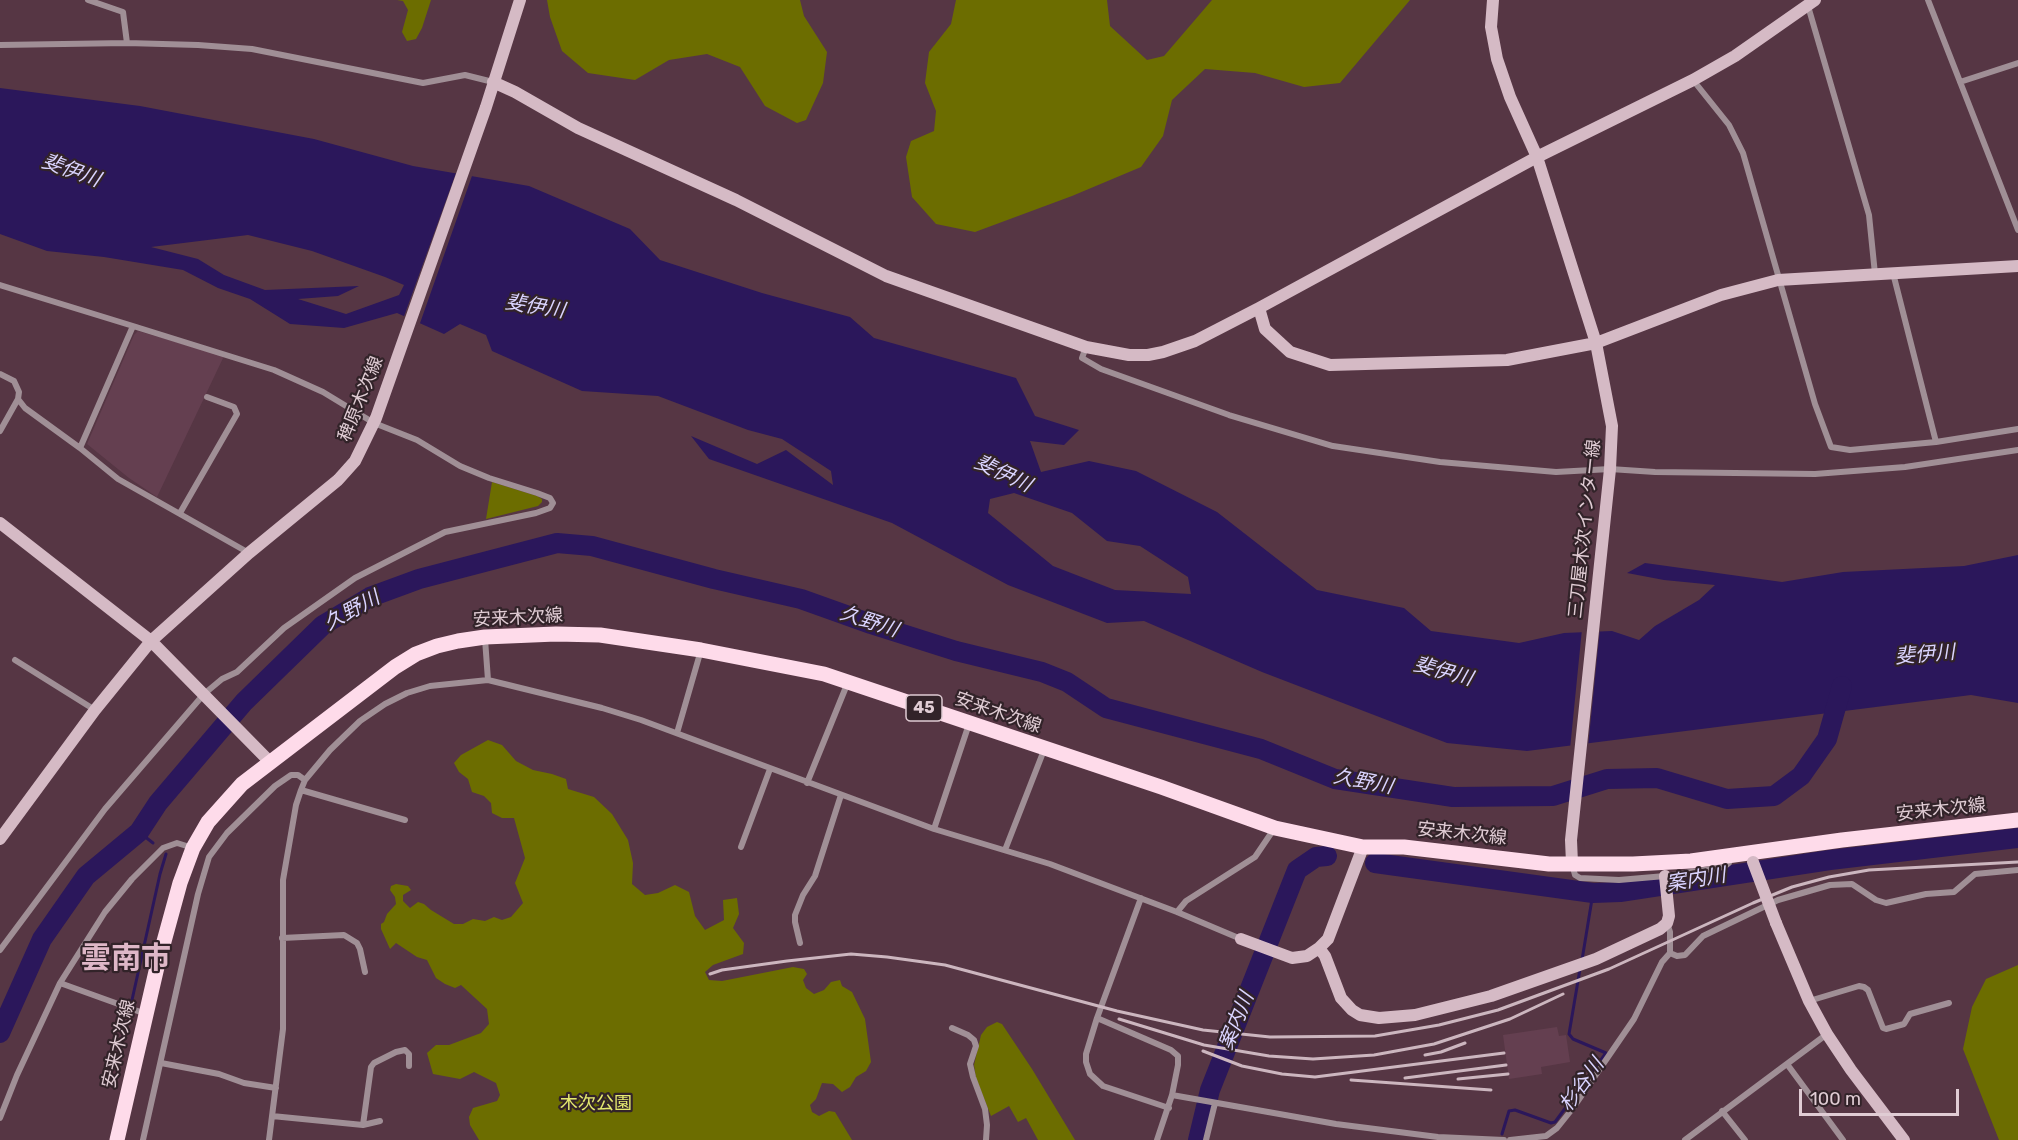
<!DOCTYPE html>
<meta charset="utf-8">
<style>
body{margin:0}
#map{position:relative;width:2018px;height:1140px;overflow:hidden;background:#563644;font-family:Rubik,sans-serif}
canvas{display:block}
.scale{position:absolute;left:1799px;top:1089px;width:160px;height:27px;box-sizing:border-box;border:3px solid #e0ccd4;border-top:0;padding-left:8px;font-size:18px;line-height:21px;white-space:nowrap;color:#e0ccd4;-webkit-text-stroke:4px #322329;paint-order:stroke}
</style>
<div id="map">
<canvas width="2018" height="1140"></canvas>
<div class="scale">100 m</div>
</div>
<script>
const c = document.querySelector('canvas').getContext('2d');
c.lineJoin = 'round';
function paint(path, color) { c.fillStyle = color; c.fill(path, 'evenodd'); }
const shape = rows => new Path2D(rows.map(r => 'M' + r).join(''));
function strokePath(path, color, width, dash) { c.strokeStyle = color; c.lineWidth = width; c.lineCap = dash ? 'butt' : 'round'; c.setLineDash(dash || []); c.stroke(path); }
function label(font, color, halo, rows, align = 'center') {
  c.font = font + ' Rubik,"Noto Sans JP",sans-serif'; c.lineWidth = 4.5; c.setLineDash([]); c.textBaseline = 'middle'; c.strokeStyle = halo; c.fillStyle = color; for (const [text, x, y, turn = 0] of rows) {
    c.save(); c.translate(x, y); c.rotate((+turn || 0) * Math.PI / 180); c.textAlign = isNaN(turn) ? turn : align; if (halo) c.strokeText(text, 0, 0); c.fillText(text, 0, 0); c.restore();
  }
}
const built = shape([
 [138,331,224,356,157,497,129,478,87,444,134,335],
 [1557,1027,1559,1036,1566,1035,1570,1062,1541,1067,1542,1074,1509,1079,1503,1035]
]);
const green = shape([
 [397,0,431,0,422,28,416,39,407,41,402,32,408,10,403,1],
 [547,0,800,0,804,16,827,52,823,83,806,120,797,123,765,106,740,67,707,54,669,60,635,80,588,73,562,51,550,17],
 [956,0,1107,0,1110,26,1147,60,1164,56,1212,0,1410,0,1340,83,1304,87,1255,73,1205,69,1172,100,1163,136,1141,167,1072,196,975,232,936,224,912,197,906,157,911,141,934,131,936,111,925,83,929,52,951,24],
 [492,482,537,496,542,499,542,502,538,506,486,519],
 [488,740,502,745,516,761,533,770,552,774,566,779,568,789,594,797,612,814,628,840,633,863,632,884,645,895,658,893,675,885,689,892,695,916,705,930,724,920,723,900,737,898,739,914,733,928,744,943,743,954,713,965,705,972,709,980,722,981,793,967,804,969,807,974,803,980,806,988,814,994,824,990,831,982,840,980,842,986,852,992,865,1019,871,1062,866,1071,856,1077,850,1087,842,1092,833,1084,822,1083,816,1099,810,1105,812,1112,819,1116,829,1111,835,1112,852,1140,479,1140,470,1125,469,1117,473,1108,497,1101,500,1095,496,1083,474,1072,460,1079,433,1074,427,1053,436,1045,449,1045,481,1033,489,1024,487,1009,461,985,455,988,445,984,436,978,427,960,417,957,396,943,390,949,381,929,381,924,384,922,387,914,396,904,395,897,390,890,391,886,396,884,408,886,411,890,403,895,403,901,410,908,418,902,424,904,431,910,454,924,463,924,473,919,485,921,494,917,502,920,511,917,523,903,515,883,525,858,514,818,502,818,492,813,491,803,484,796,472,792,468,779,459,772,454,763,461,755],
 [2018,965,2018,1140,1999,1140,1963,1049,1972,1007,1986,979],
 [997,1022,1002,1024,1032,1069,1075,1140,1038,1140,1026,1118,1018,1122,1009,1106,991,1116,976,1078,974,1065,981,1035,987,1027]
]);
const water = shape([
 [0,88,140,106,314,139,413,166,529,186,630,229,660,260,762,293,850,317,874,338,1016,378,1035,416,1079,430,1064,445,1030,441,1041,472,1089,461,1136,471,1217,512,1317,590,1404,608,1431,631,1519,643,1564,633,1612,631,1639,640,1655,626,1699,600,1715,585,1664,580,1627,573,1645,563,1782,582,1843,572,1964,566,2018,555,2018,703,1971,695,1527,751,1447,743,1262,672,1144,621,1107,623,1008,585,892,523,709,459,691,436,757,464,786,450,833,485,831,471,782,439,748,430,658,396,582,391,492,351,486,335,460,324,444,334,397,313,344,328,290,324,250,299,218,288,183,270,104,257,47,251,0,234],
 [248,235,312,251,385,277,404,285,399,295,346,314,298,299,338,296,359,286,265,290,224,275,198,259,151,247],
 [1014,493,1072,513,1107,541,1140,546,1188,577,1191,594,1115,590,1053,566,988,513,990,499]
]);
const pier = shape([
 [457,170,473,173,419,326,403,319],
 [1600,628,1588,747,1570,749,1582,629]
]);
const stream = shape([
 [139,832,153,843],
 [1582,960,1593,893],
 [132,1000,160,874,166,854],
 [1502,1134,1509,1111,1515,1110,1551,1123,1555,1122,1606,1053,1573,1039,1569,1034,1580,969]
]);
const river = shape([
 [1375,863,1593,893,1620,892,1830,860,2018,838],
 [0,1033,42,939,86,876,139,832,158,803,244,702,323,625,370,597,419,579,557,543,592,546,714,579,801,599,871,624,956,651,1042,672,1067,682,1106,708,1261,749,1335,779,1453,797,1553,796,1607,779,1657,778,1727,799,1774,796,1801,776,1827,739,1842,686],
 [1198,1140,1210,1090,1297,870,1316,857,1327,856]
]);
const street = shape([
 [88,0,123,12,127,43],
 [1928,0,2018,230],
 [1808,6,1869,215,1875,274],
 [0,45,127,43,198,45,252,49,423,83,465,75,493,82],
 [1693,80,1729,125,1743,153,1815,404,1831,447,1850,450,1936,442,2018,429],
 [1960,82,2018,63],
 [1893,273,1936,442],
 [0,285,133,326],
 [1086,347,1082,358,1101,369,1229,415,1333,446,1440,462,1556,472,1610,469,1655,472,1815,474,1905,467,2018,450],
 [0,374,14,381,19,392,18,399,0,431],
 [18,399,25,408,80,448,118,479,249,553],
 [180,513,237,414,234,407,207,397],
 [485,639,488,680],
 [15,660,95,710],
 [677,733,701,650],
 [807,783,848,682],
 [301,790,405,820],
 [934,829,969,724],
 [741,847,770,769],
 [1005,850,1044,750],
 [1572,864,1575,875,1580,878,1619,880,1665,876,1724,867,1729,863,1728,856],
 [1141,898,1097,1018,1086,1054,1086,1062,1090,1074,1103,1086,1169,1108],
 [1177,912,1186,901,1255,857,1274,829],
 [282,938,344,935,357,943,360,949,365,972],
 [800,943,795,922,795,915,803,895,815,876,841,795],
 [0,950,105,809,204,694,222,679,237,672,284,628,355,578,445,532,536,513,550,508,553,503,550,498,537,493,489,478,460,466,417,440,374,423,323,392,274,370,133,326,80,448],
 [1670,953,1677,956,1685,955,1703,936,1778,900,1830,885,1852,884,1876,900,1886,903,1926,894,1954,892,1975,874,2018,870],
 [60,983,146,1014],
 [1809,1001,1859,986,1864,987,1868,990,1883,1028,1886,1029,1904,1024,1910,1014,1949,1003],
 [1097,1018,1171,1050,1178,1056,1178,1065,1172,1095,1157,1140],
 [952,1028,968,1035,974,1040,976,1046,970,1064,973,1077,985,1109,987,1125,986,1140],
 [161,1063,219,1074,244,1083,276,1088],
 [1787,1064,1843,1140],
 [1172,1095,1336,1124,1438,1137,1504,1140],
 [1722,1111,1745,1140],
 [272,1116,363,1125,380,1121],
 [0,1118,17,1075,60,983,105,912,132,879,163,848,177,843,193,848],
 [363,1125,371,1067,374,1063,396,1052,405,1050,409,1054,409,1066],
 [143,1140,198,894,209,857,227,833,275,786,291,775,298,775,305,780],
 [269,1140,283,1029,283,880,296,805,301,790,305,780,330,750,360,721,385,704,407,693,430,686,488,680,602,708,641,720,934,829,1050,864,1177,912,1241,939],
 [1206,1140,1215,1103],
 [1510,1140,1546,1136,1557,1128,1573,1108,1634,1019,1662,962,1670,953,1670,932,1667,923],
 [1685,1140,1827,1034]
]);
const secondary = shape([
 [1493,0,1491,27,1497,59,1510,97,1537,157,1596,343,1612,426,1610,469,1571,840,1572,863],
 [493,82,515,92,578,128,736,200,886,276,1086,347,1129,355,1148,355,1163,352,1195,341,1259,308,1537,157,1693,80,1735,56,1815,0],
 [1259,308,1265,329,1290,352,1330,365,1507,360,1596,343,1721,295,1778,280,2018,266],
 [0,523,151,641,270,762],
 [0,839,95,710,151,641,249,553,338,480,355,461,376,418,486,107,520,0],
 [1776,923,1809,1001,1827,1034,1851,1070,1904,1140],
 [1241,939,1292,958,1307,956,1319,948,1328,939,1363,847],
 [1319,948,1325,956,1341,998,1352,1010,1360,1015,1379,1018,1415,1015,1491,996,1596,959,1660,929,1667,923,1669,916,1665,876]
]);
const primary = shape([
 [117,1140,157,967,180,883,193,848,208,822,242,784,395,667,416,654,437,646,458,641,485,637,556,634,600,635,701,650,824,674,1161,787,1275,828,1363,847,1404,847,1549,864,1633,864,1691,861,1842,840,2018,820]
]);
const rail = shape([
 [710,974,722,970,787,961,851,954,887,957,945,965,1117,1011,1203,1030,1270,1037,1375,1036,1439,1025,1498,1010,1609,969,1753,903,1792,887,1829,877,1869,870,2018,862],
 [1119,1019,1204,1045,1269,1056,1313,1059,1374,1055,1434,1044,1510,1019,1563,994],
 [1203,1051,1242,1066,1282,1074,1315,1077,1504,1053],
 [1425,1055,1441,1052,1465,1043],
 [1405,1078,1506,1065],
 [1458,1079,1508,1074],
 [1351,1080,1491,1090]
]);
const secondaryBridge = shape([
 [1753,862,1776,923]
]);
const shields = [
 [924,708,36]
];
const shieldNames = [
 ["45",924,708]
];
const streetNames = [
 ["稗原木次線",361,399,-68],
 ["三刀屋木次インター線",1585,529,-84],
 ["安来木次線",518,618,-3],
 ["安来木次線",998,713,19],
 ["安来木次線",1941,810,-6],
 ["安来木次線",1462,834,6],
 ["安来木次線",119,1044,-77]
];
const parkNames = [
 ["木次公園",596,1104]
];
const waterNames = [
 ["斐伊川",71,171,20],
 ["斐伊川",535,307,9],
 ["斐伊川",1003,474,25],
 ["久野川",352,611,-29],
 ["久野川",869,622,18],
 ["斐伊川",1925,655,-5],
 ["斐伊川",1443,672,15],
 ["久野川",1363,782,11],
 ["案内川",1696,880,-9],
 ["案内川",1237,1021,-68],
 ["杉谷川",1582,1085,-54]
];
const townNames = [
 ["雲南市",126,959]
];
paint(built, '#643f50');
paint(green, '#6c6d00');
paint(water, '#2b175b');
paint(pier, '#563644');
strokePath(stream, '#2b175b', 3);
strokePath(river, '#2b175b', 20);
strokePath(street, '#a08f96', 6);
strokePath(secondary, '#d5bac5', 12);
strokePath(primary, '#fedbea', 15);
strokePath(rail, '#ccb6bf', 3);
strokePath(secondaryBridge, '#d5bac5', 12);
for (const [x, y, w] of shields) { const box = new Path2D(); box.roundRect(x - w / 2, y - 13, w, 26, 4.5); c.fillStyle = '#322329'; c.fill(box); strokePath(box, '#e0ccd4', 1.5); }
label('bold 16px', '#e0ccd4', null, shieldNames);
label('18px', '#e0ccd4', '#322329', streetNames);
label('18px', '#e5e970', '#322329', parkNames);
label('italic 20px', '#dad4ff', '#322329', waterNames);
label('bold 30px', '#deb7c7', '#322329', townNames);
</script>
